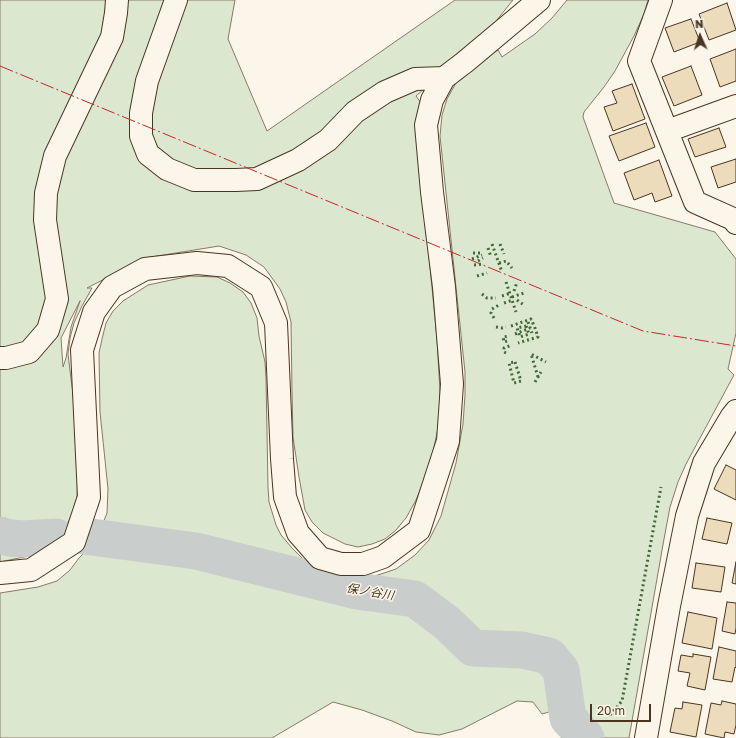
<!DOCTYPE html>
<meta charset="utf-8">
<style>
body{margin:0}
#map{position:relative;width:736px;height:738px;overflow:hidden;background:#fbf6e9;font-family:"Golos Text",sans-serif}
canvas{display:block}
.north{position:absolute;left:680px;top:16px;width:40px;height:40px;-webkit-text-stroke:3px #fbf6e9;paint-order:stroke;rotate:357deg;font-size:11px;font-weight:700;line-height:16px;text-align:center;color:#4a3520}
.north::after{content:'';display:block;margin:auto;width:14px;height:18px;background:#4a3520;clip-path:polygon(50% 0,100% 100%,50% 72%,0 100%)}
.scale{position:absolute;left:590px;top:704px;width:61px;height:18px;box-sizing:border-box;border:2px solid #4a3520;border-top:0;padding-left:5px;font-size:12px;line-height:14px;white-space:nowrap;color:#4a3520;-webkit-text-stroke:3px #fbf6e9;paint-order:stroke}
</style>
<div id="map">
<canvas width="736" height="738"></canvas>
<div class="north">N</div>
<div class="scale">20 m</div>
</div>
<script>
const c = document.querySelector('canvas').getContext('2d');
c.lineJoin = 'round';
function paint(path, color) { c.fillStyle = color; c.fill(path, 'evenodd'); }
const shape = rows => new Path2D(rows.map(r => 'M' + r).join(''));
function strokePath(path, color, width, dash) { c.strokeStyle = color; c.lineWidth = width; c.lineCap = dash ? 'butt' : 'round'; c.setLineDash(dash || []); c.stroke(path); }
function label(font, color, halo, rows, align = 'center') {
  c.font = font + ' "Golos Text","Noto Sans JP",sans-serif'; c.lineWidth = 3; c.setLineDash([]); c.textBaseline = 'middle'; c.strokeStyle = halo; c.fillStyle = color; for (const [text, x, y, turn = 0] of rows) {
    c.save(); c.translate(x, y); c.rotate((+turn || 0) * Math.PI / 180); c.textAlign = isNaN(turn) ? turn : align; if (halo) c.strokeText(text, 0, 0); c.fillText(text, 0, 0); c.restore();
  }
}
const green = shape([
 [0,0,235,0,228,39,267,131,455,0,513,0,484,36,416,96,421,103,417,133,437,339,440,392,439,423,433,452,425,478,416,500,406,518,396,530,385,539,372,544,358,547,345,544,323,533,312,522,305,510,299,477,293,437,292,391,291,322,286,302,280,289,264,267,246,255,219,246,145,258,87,288,92,288,82,306,74,323,70,338,68,354,76,419,78,468,77,497,72,514,66,527,55,540,43,549,24,557,0,562,0,0],
 [80,301,71,327,66,358,63,367,61,338,80,301],
 [567,0,648,0,644,14,634,36,615,71,604,87,584,112,583,117,614,203,715,232,736,259,736,333,728,369,734,375,686,464,678,482,670,507,664,539,629,738,602,738,595,736,587,730,579,718,575,711,571,694,573,680,565,664,558,661,549,662,559,678,563,708,542,714,533,702,517,701,462,729,439,735,416,732,392,721,362,710,333,702,272,738,0,738,0,593,38,587,57,581,70,570,79,558,95,542,103,523,107,513,108,489,100,412,99,353,102,339,106,323,113,311,123,301,148,285,190,276,217,277,230,283,243,292,251,303,257,318,259,336,265,362,266,378,268,487,269,502,276,525,281,535,292,548,304,560,327,574,346,578,372,577,396,569,415,555,429,540,441,516,456,463,463,424,465,395,465,372,440,136,442,115,447,99,457,81,479,61,498,50,502,57,535,34,552,18,567,0]
]);
const river = shape([
 [0,535,10,538,23,539,56,537],
 [84,536,196,551,357,591,415,599,447,623,473,648,522,650,549,656,561,670,568,718,586,738]
]);
const building = shape([
 [727,3,736,30,709,40,699,14,727,3],
 [691,19,700,42,674,52,665,28,691,19],
 [736,49,736,81,720,87,710,59,736,49],
 [691,66,702,95,674,106,662,77,691,66],
 [632,84,645,119,613,131,604,107,617,103,612,91,632,84],
 [646,123,655,147,619,161,609,136,646,123],
 [719,128,726,147,695,157,688,139,719,128],
 [736,159,736,182,718,188,711,167,736,159],
 [659,160,672,196,655,202,652,193,634,200,624,173,659,160],
 [726,465,736,470,736,500,714,489,726,465],
 [707,518,732,523,727,544,702,539,707,518],
 [736,562,736,584,732,583,736,562],
 [696,563,725,567,721,592,692,588,696,563],
 [727,602,736,603,736,628,735,634,722,631,727,602],
 [688,612,717,618,712,649,682,643,688,612],
 [719,647,736,651,736,668,735,667,732,682,713,679,719,647],
 [693,654,711,657,705,690,687,686,690,673,678,671,681,655,693,657,693,654],
 [722,701,736,704,736,725,734,734,725,732,724,738,705,734,711,703,721,705,722,701],
 [683,702,702,705,696,737,670,732,675,708,682,709,683,702]
]);
const minor = shape([
 [176,0,147,81,141,113,141,136,148,154,167,169,194,180,236,180,257,179,298,160,328,140,355,112,385,92,415,79,444,78],
 [661,0,639,61,695,202,733,219,736,223],
 [667,131,736,106],
 [0,358,6,358,29,352,48,330,57,299,45,220,46,193,55,156,112,37,116,13,117,0],
 [0,573,31,570,74,542,89,497,82,350,94,312,112,287,145,269,197,263,228,266,261,287,276,323,282,459,285,497,298,533,320,558,341,564,363,564,383,557,419,530,448,441,452,384,444,287,432,192,426,125,432,100,444,78,465,62,539,0],
 [646,738,669,606,687,516,704,463,732,416,736,411]
]);
const hedge = shape([
 [492,244,502,272],
 [500,244,504,254],
 [488,248,491,257],
 [473,253,480,253],
 [472,259,482,255],
 [478,261,483,258],
 [499,263,506,261,512,268],
 [474,265,484,264],
 [477,276,487,273],
 [506,282,516,312],
 [514,291,517,282],
 [482,294,487,298,496,298],
 [502,296,511,293],
 [512,297,524,293],
 [517,300,524,305],
 [504,303,513,300],
 [494,318,491,313,492,309,499,305],
 [528,322,532,333],
 [511,326,531,319,535,328,538,337,518,343],
 [526,326,529,334,520,337,517,328,526,326],
 [496,327,502,328,506,327],
 [515,334,530,328],
 [507,341,504,342,503,337,509,336],
 [506,353,504,352,504,348,512,345],
 [515,362,521,381,514,383,509,363,515,362],
 [538,377,531,354,546,362],
 [535,382,541,372],
 [610,715,622,701,661,487]
]);
const power = shape([
 [0,66,643,331,736,346]
]);
const waterNames = [
 ["保ノ谷川",370,592,9]
];
paint(green, '#dce7d0');
strokePath(green, '#887966', 1);
strokePath(river, '#c9cecd', 37);
paint(building, '#ecdcbc');
strokePath(building, '#4a3520', 1);
strokePath(minor, '#4a3520', 24);
strokePath(minor, '#fbf6e9', 22);
strokePath(hedge, '#436837', 3, [2, 3]);
strokePath(power, '#c62828', 1, [14, 3, 2, 3]);
label('italic 12px', '#4a3520', '#fbf6e9', waterNames);
</script>
